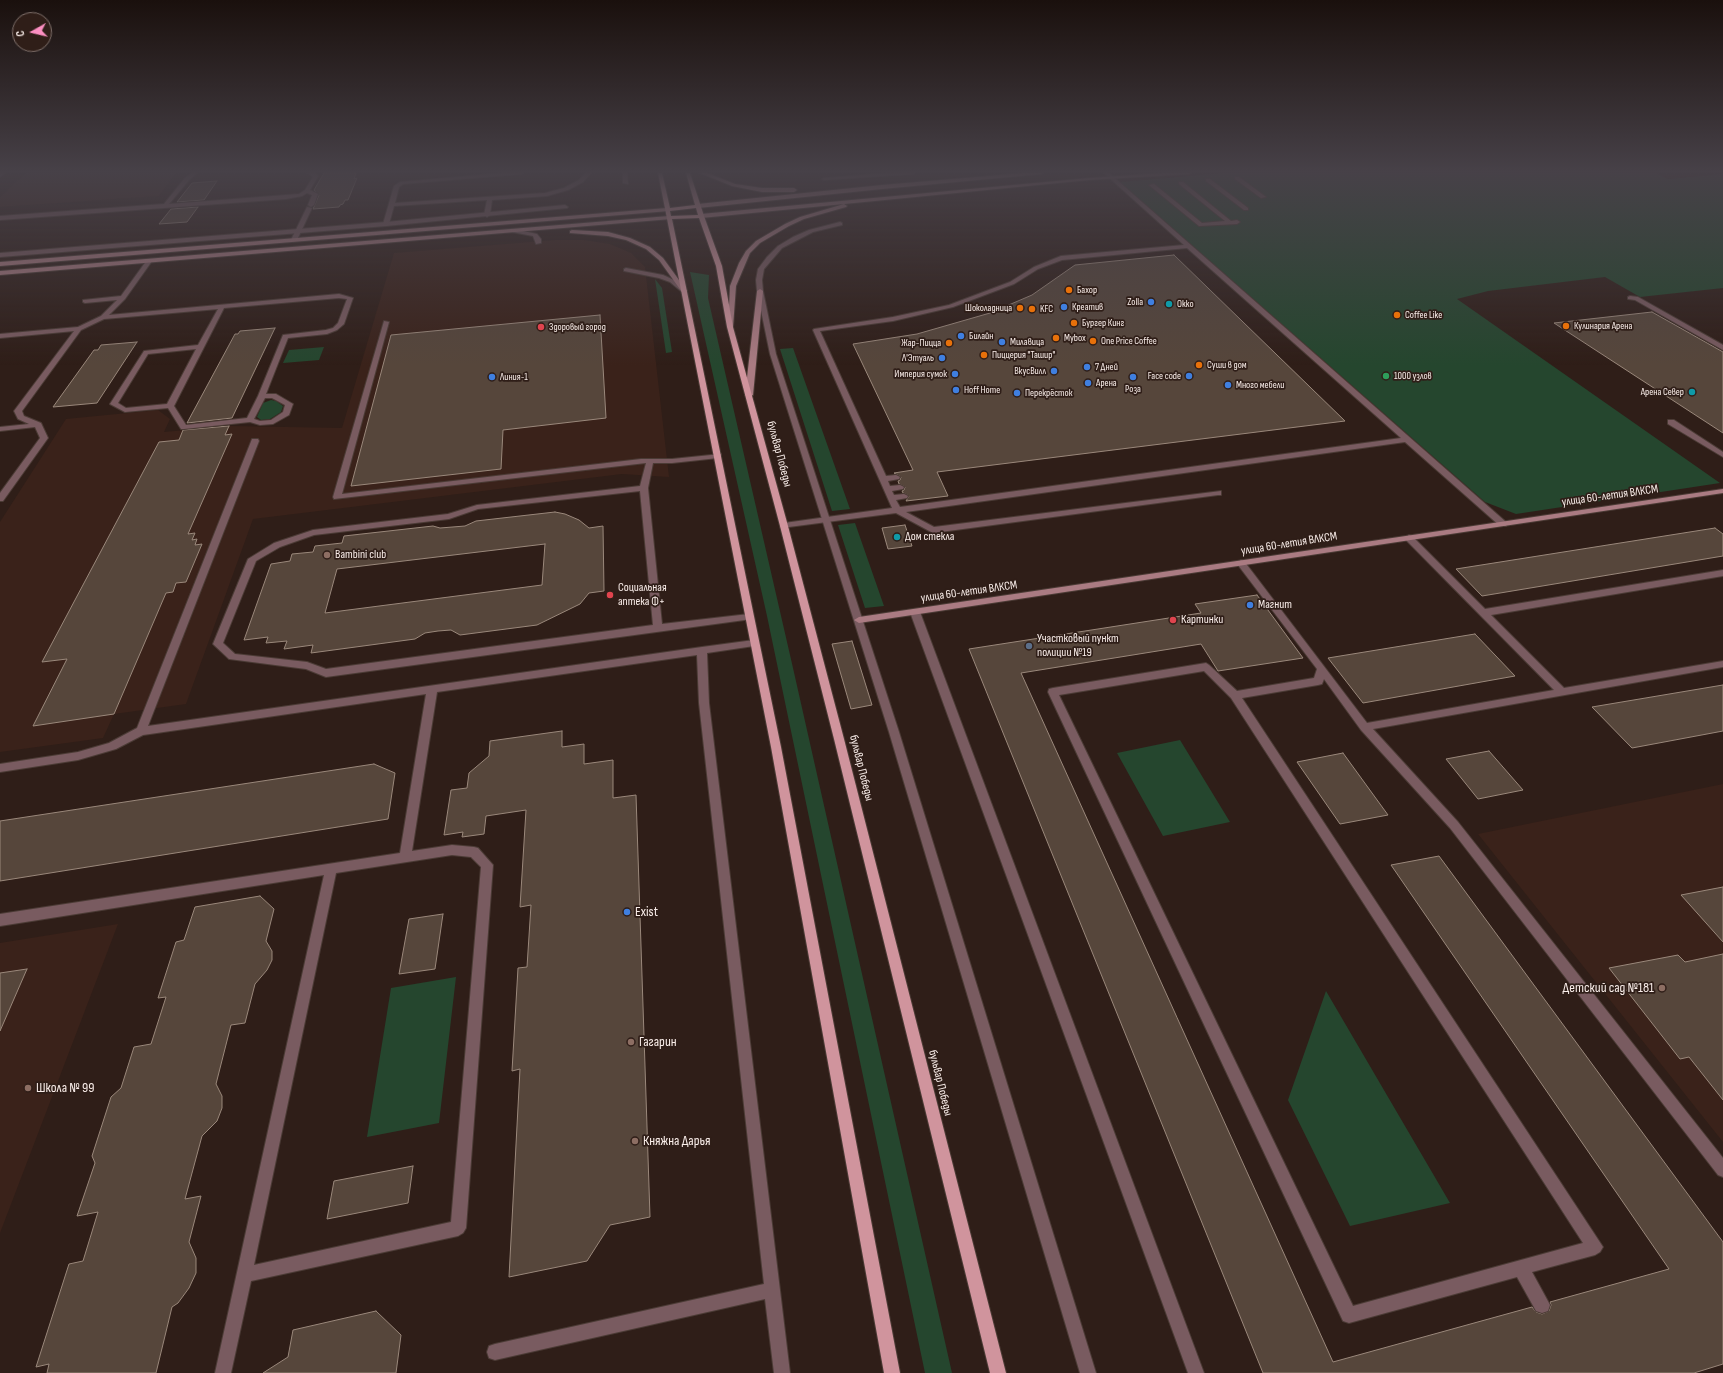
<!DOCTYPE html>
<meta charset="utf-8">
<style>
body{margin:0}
#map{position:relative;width:1723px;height:1373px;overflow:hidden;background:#2f1e18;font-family:"Sofia Sans Condensed",sans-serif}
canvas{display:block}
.north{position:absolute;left:12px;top:12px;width:40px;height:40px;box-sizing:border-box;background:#2f1e18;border:1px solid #80716c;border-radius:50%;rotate:262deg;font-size:11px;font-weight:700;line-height:16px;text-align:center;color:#faeeea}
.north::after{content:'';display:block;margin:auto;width:14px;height:18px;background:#fc8fc1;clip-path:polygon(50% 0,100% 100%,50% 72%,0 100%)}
</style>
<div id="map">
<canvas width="1723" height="1373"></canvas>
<div class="north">С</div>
</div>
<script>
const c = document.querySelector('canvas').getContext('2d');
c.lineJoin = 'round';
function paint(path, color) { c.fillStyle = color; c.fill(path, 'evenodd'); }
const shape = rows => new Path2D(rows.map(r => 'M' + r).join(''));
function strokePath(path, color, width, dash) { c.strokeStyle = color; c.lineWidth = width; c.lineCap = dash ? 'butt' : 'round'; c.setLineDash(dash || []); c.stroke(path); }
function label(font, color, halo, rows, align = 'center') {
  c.font = font + ' "Sofia Sans Condensed",sans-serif'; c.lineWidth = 3.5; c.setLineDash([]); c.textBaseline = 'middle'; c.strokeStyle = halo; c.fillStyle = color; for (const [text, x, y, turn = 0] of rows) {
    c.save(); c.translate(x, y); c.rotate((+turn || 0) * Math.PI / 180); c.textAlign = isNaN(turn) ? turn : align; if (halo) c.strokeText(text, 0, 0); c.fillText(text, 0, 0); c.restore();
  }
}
const built = shape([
 [26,173,176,173,159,196,0,207,0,197],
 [555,240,584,240,610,244,631,253,645,267,669,477,622,474,253,519,186,704,114,714,103,738,0,752,0,522,66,419,158,410,170,419,164,432,230,426,342,428,394,253],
 [1723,784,1723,1142,1478,834],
 [118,924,0,1233,0,943]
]);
const green = shape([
 [1224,173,1656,173,1668,179,1723,174,1723,288,1640,297,1605,277,1488,291,1457,299,1720,483,1516,514,1485,502,1120,182],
 [690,272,709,275,708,298,793,668,952,1373,925,1373,767,616],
 [655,279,662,288,672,352,666,353],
 [324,347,319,360,283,363,289,350],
 [793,348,850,509,832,511,780,349],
 [271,400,276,401,283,406,281,412,270,419,261,420,257,417,263,403],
 [855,523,884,606,865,608,838,525],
 [1180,740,1230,822,1163,836,1117,753],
 [456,977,439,1123,367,1137,391,988],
 [1326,991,1450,1203,1350,1226,1288,1100]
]);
const building = shape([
 [324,173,356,173,354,179,357,178,348,200,345,200,343,204,340,205,339,207,313,209,319,195,314,190,324,173],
 [217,181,204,200,177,202,192,183,217,181],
 [198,207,187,222,159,224,171,209,198,207],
 [1174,255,1345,421,937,472,948,496,906,501,909,496,903,493,902,491,904,490,905,487,899,484,898,481,900,480,901,477,894,473,913,470,853,344,917,334,990,313,1032,295,1075,265,1174,255],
 [1652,312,1723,352,1723,433,1554,323,1652,312],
 [600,315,606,418,503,430,501,469,351,486,391,335,600,315],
 [275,328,232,418,187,423,235,334,238,334,240,331,275,328],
 [137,342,97,403,53,407,94,350,98,350,101,345,137,342],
 [229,426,225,435,232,434,188,534,195,533,192,540,197,539,195,545,202,544,186,582,176,583,173,592,166,593,114,714,33,726,67,659,42,662,159,442,179,440,183,430,229,426],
 [555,512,565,514,579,520,589,528,603,526,604,591,589,593,580,604,537,625,460,635,451,630,438,631,425,633,415,639,311,653,313,645,284,649,287,641,266,643,268,637,244,640,271,564,290,561,292,554,313,552,315,546,342,543,344,536,433,526,440,528,465,526,476,521,555,512],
 [545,544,542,585,325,613,337,569,545,544],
 [905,525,912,546,888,549,882,528,905,525],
 [1715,528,1723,534,1723,556,1482,596,1456,569,1715,528],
 [1257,595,1303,658,1218,671,1201,644,1021,673,1333,1362,1532,1307,1536,1312,1542,1314,1549,1311,1551,1305,1550,1302,1669,1269,1391,865,1439,856,1723,1242,1723,1364,1694,1373,1263,1373,969,649,1201,613,1195,604,1257,595],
 [1475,634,1515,676,1363,703,1328,658,1475,634],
 [852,641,872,705,851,709,832,644,852,641],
 [1723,685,1723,731,1632,748,1592,707,1723,685],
 [562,731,562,747,584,744,584,764,613,760,613,798,636,795,650,1217,610,1225,587,1261,509,1277,520,1069,512,1071,518,968,527,967,531,905,520,907,526,810,486,816,484,834,462,837,463,832,444,835,451,790,467,788,469,773,489,756,490,741,562,731],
 [1489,751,1523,790,1478,799,1446,759,1489,751],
 [1343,753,1388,815,1340,824,1297,762,1343,753],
 [374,764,395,773,388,819,0,881,0,821,374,764],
 [1723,887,1723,942,1681,895,1723,887],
 [260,896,274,909,266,941,272,951,272,960,267,970,255,984,245,1023,231,1025,216,1084,222,1096,222,1108,217,1121,202,1136,185,1199,201,1196,189,1242,196,1258,196,1273,189,1288,178,1303,172,1307,156,1373,47,1373,49,1364,36,1367,69,1264,83,1261,98,1212,77,1216,95,1163,92,1156,111,1097,121,1088,134,1047,151,1044,166,997,158,998,176,942,184,940,195,907,260,896],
 [443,914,435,969,399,974,409,919,443,914],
 [1723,954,1723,1100,1689,1057,1680,1059,1609,968,1678,955,1685,962,1723,954],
 [27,969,0,1031,0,973,27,969],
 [413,1166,408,1203,327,1219,334,1181,413,1166],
 [376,1311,401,1335,396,1373,263,1373,288,1357,293,1330,376,1311]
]);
const lane = shape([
 [0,173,5,173,0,177,0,173],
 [192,173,197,173,189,180,169,204,299,194,305,190,313,177,308,173,314,173,318,176,310,190,318,194,314,205,311,207,308,205,312,195,307,193,302,196,286,199,0,220,0,216,164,204,185,178,192,173],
 [503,173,523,173,521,174,403,184,399,187,395,203,545,193,564,188,579,180,586,173,591,173,583,182,568,190,547,196,492,200,490,215,487,217,484,215,487,200,394,206,389,224,386,226,383,224,394,186,400,182,503,173],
 [890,173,914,173,912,174,824,180,822,179,824,178,890,173],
 [1104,173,1109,173,1506,522,1507,524,1506,526,1500,526,1405,442,906,512,934,527,1221,491,1221,495,1218,495,933,533,896,513,781,528,780,526,781,524,784,523,892,508,813,330,814,329,893,317,949,305,1010,282,1034,267,1061,256,1184,245,1104,173],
 [1187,248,1401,438,900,507,896,500,907,498,908,496,904,494,894,495,892,491,903,489,904,487,900,485,890,486,888,481,899,479,900,477,896,475,886,476,820,331,893,321,953,307,1014,284,1038,269,1062,260,1187,248],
 [1235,177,1239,177,1266,197,1261,198,1235,179,1235,177],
 [1206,179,1210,179,1248,208,1248,210,1244,210,1206,181,1206,179],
 [1179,182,1183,182,1231,221,1237,220,1240,222,1237,224,1199,226,1149,185,1154,184,1202,223,1225,221,1179,184,1179,182],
 [307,207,312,208,297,240,292,241,291,240,307,207],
 [514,229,537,234,541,239,541,243,536,244,533,236,512,232,512,230,514,229],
 [149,259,152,261,125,299,109,315,339,294,353,298,344,324,337,330,327,334,288,338,266,394,276,394,293,404,289,415,273,424,260,425,250,422,184,429,181,429,168,408,125,412,110,404,144,351,198,345,218,309,104,319,81,330,22,411,24,416,41,423,48,438,3,501,0,501,0,493,40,438,35,427,0,431,0,427,29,424,18,419,14,411,74,331,0,338,0,334,78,327,101,316,117,300,85,303,83,302,83,300,121,296,147,260,149,259],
 [339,298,347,299,338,323,333,328,326,330,283,335,258,396,247,418,186,425,174,406,224,308,339,298],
 [196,349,167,404,126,408,118,403,148,354,196,349],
 [265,398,272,398,285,405,283,412,271,420,260,421,254,419,265,398],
 [626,268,663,275,674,280,687,291,682,292,670,282,659,278,624,271,624,269,626,268],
 [1630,296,1638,297,1723,345,1723,350,1635,300,1628,299,1628,297,1630,296],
 [384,321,389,322,342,494,641,459,672,459,721,454,721,458,718,458,672,463,653,463,648,488,662,624,749,614,754,617,752,619,326,677,306,669,229,659,213,644,248,559,274,543,313,530,448,514,477,505,640,486,646,463,334,499,333,497,384,321],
 [640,491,653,625,326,669,307,662,235,654,223,643,256,561,280,547,314,535,449,519,478,509,640,491],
 [1668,420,1674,420,1723,452,1723,457,1668,424,1668,420],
 [252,439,258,439,259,441,148,726,702,647,754,640,759,643,754,646,707,653,709,703,790,1373,774,1373,765,1299,495,1360,489,1358,487,1352,489,1346,495,1344,764,1284,699,703,697,655,437,692,412,851,452,845,474,847,478,848,493,865,466,1228,463,1233,458,1236,251,1281,231,1373,215,1373,324,875,0,926,0,914,400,853,426,694,143,735,116,749,78,760,0,772,0,764,78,752,109,743,137,728,252,439],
 [452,855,471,857,481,867,451,1222,254,1265,336,873,452,855],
 [1409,535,1412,536,1485,609,1723,570,1723,576,1491,615,1564,688,1723,661,1723,667,1373,729,1458,822,1723,1158,1723,1177,1718,1175,1450,828,1361,730,1324,679,1322,684,1318,685,1242,698,1603,1247,1600,1252,1595,1255,1532,1272,1550,1305,1548,1311,1542,1313,1536,1311,1517,1277,1349,1323,1343,1321,1048,692,1049,689,1053,688,1206,663,1209,665,1237,691,1314,678,1317,669,1238,565,1237,563,1241,560,1244,561,1367,723,1554,690,1406,540,1405,538,1409,535],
 [1204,671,1231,698,1583,1243,1353,1306,1059,695,1204,671],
 [915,609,920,612,1204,1373,1188,1373,910,612,915,609]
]);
const street = shape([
 [623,173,627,173,628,184,623,183,623,173],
 [565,205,568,207,567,208,386,226,0,257,0,253,386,222,565,205],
 [840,222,842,223,842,225,813,232,782,248,764,269,762,280,763,291,776,354,899,732,1096,1373,1080,1373,889,732,770,354,757,291,756,280,758,269,767,257,778,246,793,237,809,230,840,222]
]);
const secondary = shape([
 [700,173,707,173,735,184,762,188,794,188,797,190,794,192,762,192,732,186,700,173],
 [1024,173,1043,173,1041,174,882,189,698,208,695,206,698,204,882,185,1024,173],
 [1164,173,1191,173,1189,174,1089,180,701,218,698,216,701,214,1089,178,1164,173],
 [844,204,847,206,846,207,804,219,789,226,760,243,750,253,736,286,733,327,728,328,730,286,739,263,746,251,756,241,785,224,800,217,844,204],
 [667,208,670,210,669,211,0,266,0,262,667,208],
 [669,216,671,217,671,219,0,275,0,271,669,216],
 [572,230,608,232,630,238,650,247,663,258,687,291,682,292,659,260,646,249,626,240,608,236,570,233,570,231,572,230],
 [760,289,763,291,753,395,749,397,745,395,757,291,760,289],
 [1723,489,1723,493,859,623,854,620,859,617,1723,489]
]);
const primary = shape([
 [658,173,662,173,670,208,695,205,686,173,690,173,704,216,722,266,733,327,788,526,844,739,1006,1373,990,1373,834,739,780,526,727,327,716,266,699,218,672,219,781,747,900,1373,884,1373,771,747,658,173],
 [696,208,698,215,671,216,670,211,696,208]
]);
const markers = [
 [1069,290,4,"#e8710a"],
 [1151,302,4,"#3f7fe0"],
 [1169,304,4,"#0f9aa8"],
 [1064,307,4,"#3f7fe0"],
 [1020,308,4,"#e8710a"],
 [1032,309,4,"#e8710a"],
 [1397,315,4,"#e8710a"],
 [1074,323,4,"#e8710a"],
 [1566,326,4,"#e8710a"],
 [541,327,4,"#e0444e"],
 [961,336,4,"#3f7fe0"],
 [1056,338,4,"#e8710a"],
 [1093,341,4,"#e8710a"],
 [1002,342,4,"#3f7fe0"],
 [949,343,4,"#e8710a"],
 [984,355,4,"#e8710a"],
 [942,358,4,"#3f7fe0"],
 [1199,365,4,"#e8710a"],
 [1087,367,4,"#3f7fe0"],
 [1054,371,4,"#3f7fe0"],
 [955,374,4,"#3f7fe0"],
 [1189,376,4,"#3f7fe0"],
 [1386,376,4,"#2e9e5b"],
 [492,377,4,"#3f7fe0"],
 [1133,377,4,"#3f7fe0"],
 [1088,383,4,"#3f7fe0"],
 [1228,385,4,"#3f7fe0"],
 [956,390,4,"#3f7fe0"],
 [1692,392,4,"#0f9aa8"],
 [1017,393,4,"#3f7fe0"],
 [897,537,4,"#0f9aa8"],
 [327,555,4,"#8d6e63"],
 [610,595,4,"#e0444e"],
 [1250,605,4,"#3f7fe0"],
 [1173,620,4,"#e0444e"],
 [1029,646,4,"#5c6f8a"],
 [627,912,4,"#3f7fe0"],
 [1662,988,4,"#8d6e63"],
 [631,1042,4,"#8d6e63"],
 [28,1088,4,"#8d6e63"],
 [635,1141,4,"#8d6e63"]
];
const farPoinames = [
 ["Бахор",1077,290],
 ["Zolla",1143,302,"right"],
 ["Okko",1177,304],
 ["Креатив",1072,307],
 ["Шоколадница",1012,308,"right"],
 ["KFC",1040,309],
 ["Coffee Like",1405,315],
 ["Бургер Кинг",1082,323],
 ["Кулинария Арена",1574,326],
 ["Здоровый город",549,327],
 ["Билайн",969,336],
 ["Mybox",1064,338],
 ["One Price Coffee",1101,341],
 ["Милавица",1010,342],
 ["Жар-Пицца",941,343,"right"],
 ["Пиццерия \"Ташир\"",992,355],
 ["Л'Этуаль",934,358,"right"],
 ["Суши в дом",1207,365],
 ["7 Дней",1095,367],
 ["ВкусВилл",1046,371,"right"],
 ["Империя сумок",947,374,"right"],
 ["Face code",1181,376,"right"],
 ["1000 узлов",1394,376],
 ["Линия-1",500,377],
 ["Арена",1096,383],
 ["Много мебели",1236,385],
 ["Роза",1133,389,"center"],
 ["Hoff Home",964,390],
 ["Арена Север",1684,392,"right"],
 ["Перекрёсток",1025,393]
];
const streetNames = [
 ["бульвар Победы",779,454,75],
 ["улица 60-летия ВЛКСМ",1610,496,-8],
 ["улица 60-летия ВЛКСМ",1289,544,-9],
 ["улица 60-летия ВЛКСМ",969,592,-8],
 ["бульвар Победы",861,768,76],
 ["бульвар Победы",940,1083,76]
];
const poiNames = [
 ["Дом стекла",905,537],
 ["Bambini club",335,555],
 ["Социальная",618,588],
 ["аптека Ф+",618,602],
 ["Магнит",1258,605],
 ["Картинки",1181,620],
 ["Участковый пункт",1037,639],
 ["полиции №19",1037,653]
];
const nearPoinames = [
 ["Exist",635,912],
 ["Детский сад №181",1654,988,"right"],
 ["Гагарин",639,1042],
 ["Школа № 99",36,1088],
 ["Княжна Дарья",643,1141]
];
paint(built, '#3a221a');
paint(green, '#25462e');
paint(building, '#56463b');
strokePath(building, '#9a887b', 1);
strokePath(lane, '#4b3b35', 2);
strokePath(street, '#4b3b35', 2);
strokePath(secondary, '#4b3b35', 2);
strokePath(primary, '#4b3b35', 2);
paint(lane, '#795b60');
paint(street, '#795b60');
paint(secondary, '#aa7b82');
paint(primary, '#d0949d');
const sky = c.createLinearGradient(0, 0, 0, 365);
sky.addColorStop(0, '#1a100d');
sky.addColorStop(0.47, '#474148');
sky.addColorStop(1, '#47414800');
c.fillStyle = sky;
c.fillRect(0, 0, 1723, 365);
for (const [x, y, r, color] of markers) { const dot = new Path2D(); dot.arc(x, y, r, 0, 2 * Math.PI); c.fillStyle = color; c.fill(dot); strokePath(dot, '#2f1e18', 1.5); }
label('10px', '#faeeea', '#2f1e18', farPoinames, 'left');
label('12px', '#faeeea', '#2f1e18', streetNames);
label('12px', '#faeeea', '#2f1e18', poiNames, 'left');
label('14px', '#faeeea', '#2f1e18', nearPoinames, 'left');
</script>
